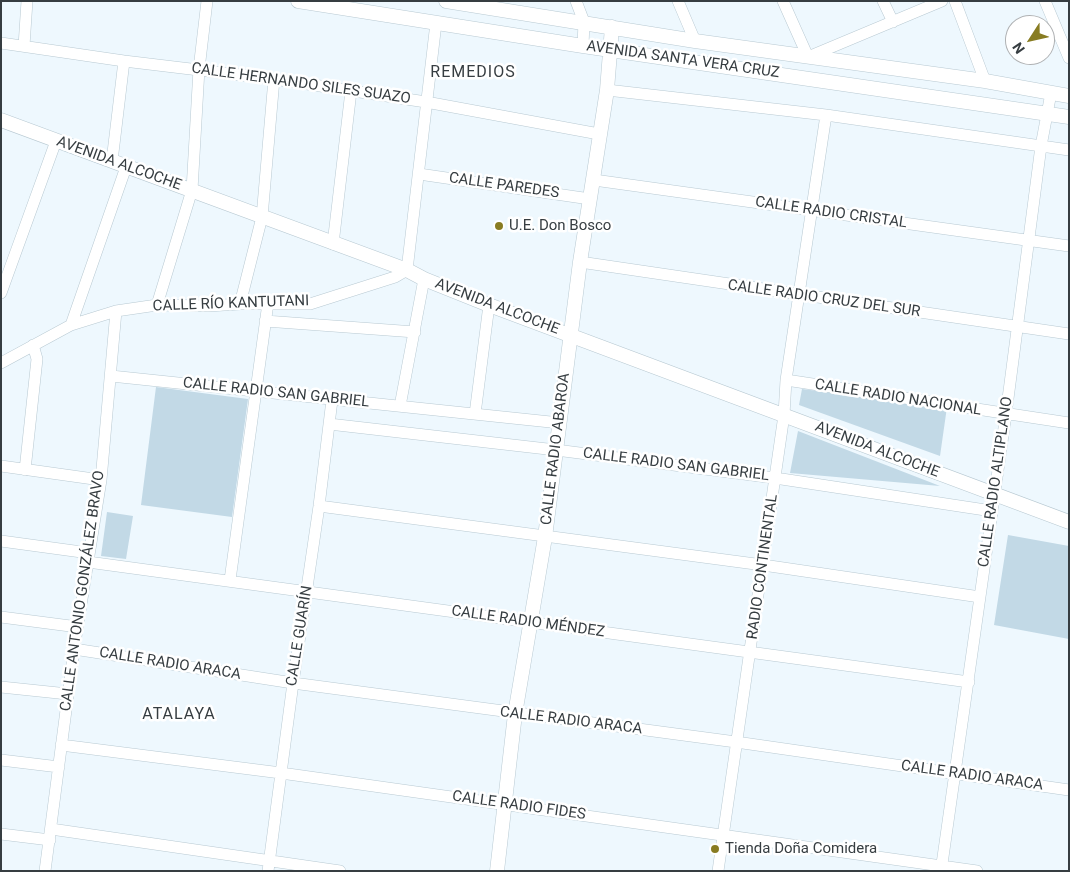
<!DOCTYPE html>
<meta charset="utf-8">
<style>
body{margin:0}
#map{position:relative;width:1070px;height:872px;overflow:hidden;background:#eef8fe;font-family:Roboto,sans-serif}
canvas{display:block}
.frame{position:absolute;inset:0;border:2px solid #363d41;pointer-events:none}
.north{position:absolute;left:1005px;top:15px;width:50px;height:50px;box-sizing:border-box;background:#fff;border:1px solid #afb1b3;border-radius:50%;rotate:235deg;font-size:14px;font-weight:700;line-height:20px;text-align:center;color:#363d41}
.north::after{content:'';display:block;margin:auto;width:18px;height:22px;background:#887c22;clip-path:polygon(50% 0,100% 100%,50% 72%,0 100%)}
</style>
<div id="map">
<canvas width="1070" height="872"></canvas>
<div class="frame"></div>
<div class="north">N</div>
</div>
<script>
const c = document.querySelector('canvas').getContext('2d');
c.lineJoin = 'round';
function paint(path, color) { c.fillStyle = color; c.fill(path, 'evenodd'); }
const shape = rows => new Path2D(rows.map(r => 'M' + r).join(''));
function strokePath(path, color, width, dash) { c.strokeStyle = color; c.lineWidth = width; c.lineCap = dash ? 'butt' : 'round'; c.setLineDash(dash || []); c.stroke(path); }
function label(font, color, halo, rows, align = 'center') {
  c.font = font + ' Roboto,sans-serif'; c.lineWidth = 5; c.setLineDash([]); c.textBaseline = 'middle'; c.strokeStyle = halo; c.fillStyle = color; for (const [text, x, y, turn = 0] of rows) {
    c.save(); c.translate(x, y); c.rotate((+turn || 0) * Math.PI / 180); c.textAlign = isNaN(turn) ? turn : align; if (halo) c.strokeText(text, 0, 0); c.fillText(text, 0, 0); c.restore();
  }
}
const green = shape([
 [156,387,248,399,232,517,141,505],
 [802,389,947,407,940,456,799,405],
 [798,431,940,486,790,473],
 [107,512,133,516,126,559,101,556],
 [1008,535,1069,546,1069,639,994,625]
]);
const minor = shape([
 [576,1,584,22,583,46],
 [678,1,695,41],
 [783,1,808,57,942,1],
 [883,1,893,22],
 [955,1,985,81],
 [1045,1,1069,58],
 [1,43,124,61,274,79,426,102,599,134],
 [24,46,27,1],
 [607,90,826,115,1069,150],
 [112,161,124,61],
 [419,174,590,199],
 [594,180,1069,246],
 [333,244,351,91],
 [580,262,1069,334],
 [1,293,56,141],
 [240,304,262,217,274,79],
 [157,305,192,190,199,69,207,1],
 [265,321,415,332],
 [71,325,126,167],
 [1,363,71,325,116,311,157,305,208,306,240,304,310,304,395,277,407,270,436,23],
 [111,376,560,423],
 [786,380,1069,423],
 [400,406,424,279],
 [475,414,489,305],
 [329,424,556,450,775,478,992,511],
 [1,466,101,480],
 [25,470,37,359,33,345],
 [319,506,763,565,980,597],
 [1,541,89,553],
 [88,562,969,682],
 [230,580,268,303],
 [1,617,78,627],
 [74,649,293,683,736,742,1069,790],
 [1,687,68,694],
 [61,745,281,773,977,871],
 [1,760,59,767],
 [51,829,340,871],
 [1,834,50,840],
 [45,871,74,649,101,480,116,311],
 [268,871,293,683,319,506,332,400],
 [718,871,784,415,786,380,826,115],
 [941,871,1006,414,1041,146,1051,93]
]);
const tertiary = shape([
 [298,1,583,46,1069,117],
 [446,1,695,41,985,81,1069,96],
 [1,120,407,270,424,279,489,305,1069,522],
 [497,871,515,714,545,537,580,262,607,90,612,27]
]);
const markers = [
 [499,226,5,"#887c22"],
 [715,849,5,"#887c22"]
];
const streetNames = [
 ["AVENIDA SANTA VERA CRUZ",683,60,8],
 ["CALLE HERNANDO SILES SUAZO",301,84,8],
 ["AVENIDA ALCOCHE",119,164,20],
 ["CALLE PAREDES",504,186,8],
 ["CALLE RADIO CRISTAL",831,213,8],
 ["CALLE RADIO CRUZ DEL SUR",824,299,8],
 ["CALLE RÍO KANTUTANI",231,304,-2],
 ["AVENIDA ALCOCHE",497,307,21],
 ["CALLE RADIO SAN GABRIEL",276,393,6],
 ["CALLE RADIO NACIONAL",898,398,9],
 ["CALLE RADIO ABAROA",556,449,-83],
 ["AVENIDA ALCOCHE",877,450,21],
 ["CALLE RADIO SAN GABRIEL",676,465,7],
 ["CALLE RADIO ALTIPLANO",996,482,-82],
 ["RADIO CONTINENTAL",763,567,-82],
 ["CALLE ANTONIO GONZÁLEZ BRAVO",83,591,-82],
 ["CALLE RADIO MÉNDEZ",528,622,8],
 ["CALLE GUARÍN",300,636,-81],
 ["CALLE RADIO ARACA",170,664,9],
 ["CALLE RADIO ARACA",571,721,7],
 ["CALLE RADIO ARACA",972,776,8],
 ["CALLE RADIO FIDES",519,806,8]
];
const poiNames = [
 ["U.E. Don Bosco",509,226],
 ["Tienda Doña Comidera",725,849]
];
const neighbourhoodNames = [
 ["REMEDIOS",473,73],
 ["ATALAYA",179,715]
];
paint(green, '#c2d9e6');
strokePath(minor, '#b8c9d2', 12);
strokePath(tertiary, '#b8c9d2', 15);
strokePath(minor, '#fff', 11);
strokePath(tertiary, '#fff', 14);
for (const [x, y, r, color] of markers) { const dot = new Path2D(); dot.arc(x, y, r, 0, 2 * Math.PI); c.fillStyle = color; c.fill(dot); strokePath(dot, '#fff', 2); }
label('15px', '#363d41', '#fff', streetNames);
label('15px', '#363d41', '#fff', poiNames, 'left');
c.letterSpacing = '1px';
label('16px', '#363d41', '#fff', neighbourhoodNames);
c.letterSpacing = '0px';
</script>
